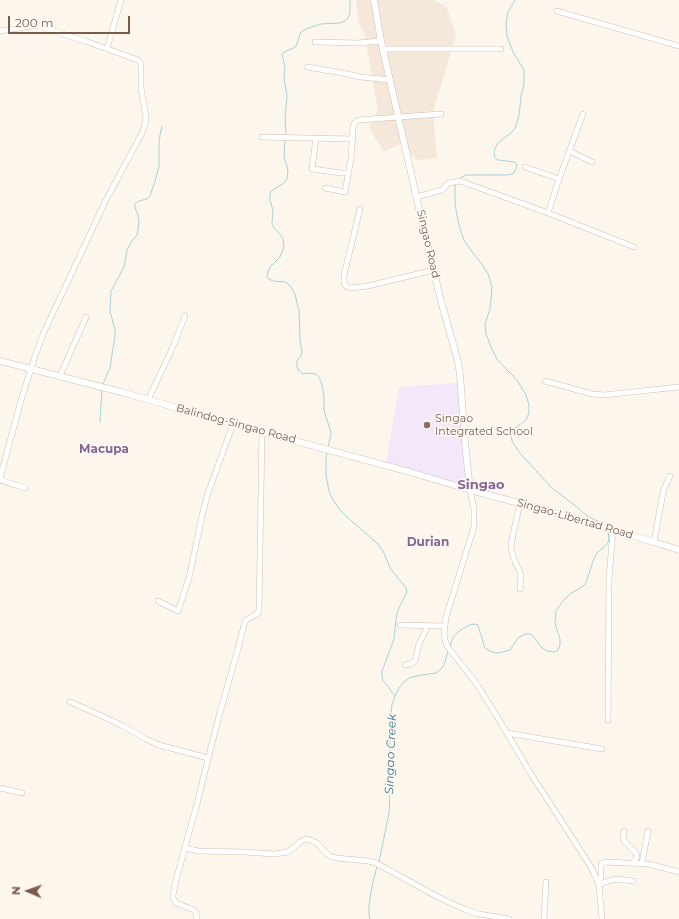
<!DOCTYPE html>
<style>
body{margin:0}
#map{position:relative;width:679px;height:919px;overflow:hidden;background:#fdf6ec;font-family:Montserrat,sans-serif}
canvas{display:block}
.north{position:absolute;left:8px;top:871px;width:40px;height:40px;-webkit-text-stroke:3px #fffaf3;paint-order:stroke;rotate:272deg;font-size:11px;font-weight:700;line-height:16px;text-align:center;color:#7a5c4d}
.north::after{content:'';display:block;margin:auto;width:14px;height:18px;background:#7a5c4d;clip-path:polygon(50% 0,100% 100%,50% 72%,0 100%)}
.scale{position:absolute;left:8px;top:16px;width:122px;height:18px;box-sizing:border-box;border:2px solid #7a5c4d;border-top:0;padding-left:5px;font-size:12px;line-height:14px;white-space:nowrap;color:#7a5c4d;-webkit-text-stroke:3px #fffaf3;paint-order:stroke}
</style>
<div id="map">
<canvas width="679" height="919"></canvas>
<div class="north">N</div>
<div class="scale">200 m</div>
</div>
<script>
const c = document.querySelector('canvas').getContext('2d');
c.lineJoin = 'round';
function paint(path, color) { c.fillStyle = color; c.fill(path, 'evenodd'); }
const shape = rows => new Path2D(rows.map(r => 'M' + r).join(''));
function strokePath(path, color, width, dash) { c.strokeStyle = color; c.lineWidth = width; c.lineCap = dash ? 'butt' : 'round'; c.setLineDash(dash || []); c.stroke(path); }
function label(font, color, halo, rows, align = 'center') {
  c.font = font + ' Montserrat,sans-serif'; c.lineWidth = 3; c.setLineDash([]); c.textBaseline = 'middle'; c.strokeStyle = halo; c.fillStyle = color; for (const [text, x, y, turn = 0] of rows) {
    c.save(); c.translate(x, y); c.rotate((+turn || 0) * Math.PI / 180); c.textAlign = isNaN(turn) ? turn : align; if (halo) c.strokeText(text, 0, 0); c.fillText(text, 0, 0); c.restore();
  }
}
const residential = shape([
 [356,0,433,0,446,6,456,35,433,112,437,158,417,160,402,143,384,152,369,128,378,109,364,33,358,21]
]);
const education = shape([
 [457,383,466,485,386,463,399,387]
]);
const stream = shape([
 [286,135,285,118,287,96,284,79,285,67,282,55,284,52,293,48,296,46,301,32,306,29,320,24,340,23,345,21,348,18,350,13,350,0],
 [285,140,284,157,288,170,287,179,284,183,271,191,270,195,270,201,273,210,272,223,274,228,280,234,283,239,284,247,280,257,271,266,268,271,267,276,269,279,273,281,286,282,291,287,295,294,299,311,300,339,302,352,301,356,297,361,297,366,298,370,303,374,307,373,316,374,319,377,322,385,324,397,324,411,330,429,331,434,328,447],
 [459,179,466,175,508,175,513,174,516,169,517,165,515,162,498,160,495,158,494,154,495,148,498,143,512,132,515,128,519,116,521,96,524,84,524,70,513,52,507,36,506,24,508,12,515,0],
 [456,184,455,188,455,202,457,216,460,229,464,240,470,249,483,266,488,274,492,287,490,309,485,324,486,334,492,349,497,359,507,370,517,380,526,395,529,405,529,413,526,420,514,429,511,435,512,441,518,451,551,487,578,508,586,515,604,525],
 [103,384,110,368,115,336,115,330,110,311,111,291,124,267,127,250,132,241,137,235,138,230,139,221,138,215,135,208,135,204,139,201,147,199,150,196,156,178,159,166,159,145,160,135,162,126],
 [100,422,102,390],
 [327,453,326,458,326,475,329,491,332,498,340,510,347,517,378,544,384,553,390,568,406,588,407,592,398,610,396,619,394,639,382,671,382,676,383,680,395,696],
 [450,646,453,638,459,631,469,625,474,624,478,625,479,629,485,648,492,652,499,653,510,650,518,638,525,634,530,634,533,636,542,648,547,651,554,652,558,650,560,645,560,639,555,623,556,611,563,601,570,594,582,587,586,583,594,558,597,553,608,543,609,538,608,532],
 [379,862,389,813,390,791,390,726,392,704,395,696,399,688,404,682,409,678,416,676,436,673,441,669,444,665,448,651],
 [370,919,369,914,369,906,371,891,377,866]
]);
const minor = shape([
 [557,11,679,46],
 [0,31,32,26,38,26,85,41,138,60,140,62,141,64,141,88,146,118,145,124,142,133,106,200,44,332,35,356,22,397,0,478],
 [315,42,357,43,381,41],
 [107,49,121,0],
 [383,49,501,49],
 [307,67,337,72,361,77,390,80],
 [262,137,353,139],
 [316,138,312,169,342,173,349,173],
 [569,151,592,162],
 [525,167,559,179],
 [325,188,345,192,351,159,353,127,354,124,358,120,441,114],
 [417,197,438,191,442,190,449,183,460,181,548,213,634,247],
 [360,209,344,275,344,283,346,286,348,287,351,288,368,286,434,270],
 [548,213,559,179,583,114],
 [60,376,86,317],
 [545,381,592,394,604,395,679,387],
 [148,400,172,349,185,316],
 [0,480,25,488],
 [470,490,474,509,474,527,446,617,444,634,445,640,447,646,476,683,495,713,531,774,591,867,599,885,602,919],
 [654,542,662,498,664,489,670,476],
 [520,589,521,575,513,556,511,548,512,539,520,503],
 [158,601,178,611,189,578,202,516,207,496,233,424],
 [400,625,444,626],
 [405,665,410,664,415,661,416,657,419,644,426,630,426,626],
 [70,702,100,715,121,725,146,739,159,745,208,758],
 [608,720,609,579,613,530],
 [507,733,602,749],
 [0,788,22,793],
 [624,831,623,836,624,841,635,852,637,856,636,859,633,863],
 [185,848,199,851,245,852,274,854,288,852,293,848,300,842,304,840,308,839,317,843,325,852,330,856,336,858,369,861,376,863,438,897,466,910,479,914,509,919],
 [642,863,648,831],
 [598,881,601,878,601,865,602,863,605,862,649,864,679,872],
 [599,885,605,882,616,879,633,881],
 [197,919,196,913,194,910,176,903,173,898,173,895,176,880,197,804,203,779,219,716,238,649,244,625,246,620,257,614,259,611,262,432],
 [544,919,546,882]
]);
const tertiary = shape([
 [374,0,381,41,423,226,440,297,458,362,460,375,465,442,470,490],
 [0,361,121,392,262,432,410,472,470,490,545,510,654,542,679,550]
]);
const markers = [
 [427,425,4,"#8d6e63"]
];
const streetNames = [
 ["Singao Road",428,244,77],
 ["Balindog-Singao Road",236,424,15],
 ["Singao-Libertad Road",575,519,16]
];
const educationNames = [
 ["Singao",435,419],
 ["Integrated School",435,432]
];
const neighbourhoodNames = [
 ["Macupa",104,449],
 ["Durian",428,542]
];
const waterNames = [
 ["Singao Creek",391,754,-88]
];
const quarterNames = [
 ["Singao",481,485]
];
paint(residential, '#f5e8da');
paint(education, '#f3e8fa');
strokePath(stream, '#a5d3da', 1);
strokePath(minor, '#d1beb0', 6);
strokePath(tertiary, '#d1beb0', 7);
strokePath(minor, '#fff', 5);
strokePath(tertiary, '#fff', 6);
for (const [x, y, r, color] of markers) { const dot = new Path2D(); dot.arc(x, y, r, 0, 2 * Math.PI); c.fillStyle = color; c.fill(dot); strokePath(dot, '#fffaf3', 1.5); }
label('11px', '#7a5c4d', '#fffaf3', streetNames);
label('11px', '#785e54', '#fffaf3', educationNames, 'left');
label('bold 12px', '#846695', '#fffaf3', neighbourhoodNames);
label('italic 12px', '#437c86', '#fffaf3', waterNames);
label('bold 13px', '#846695', '#fffaf3', quarterNames);
</script>
